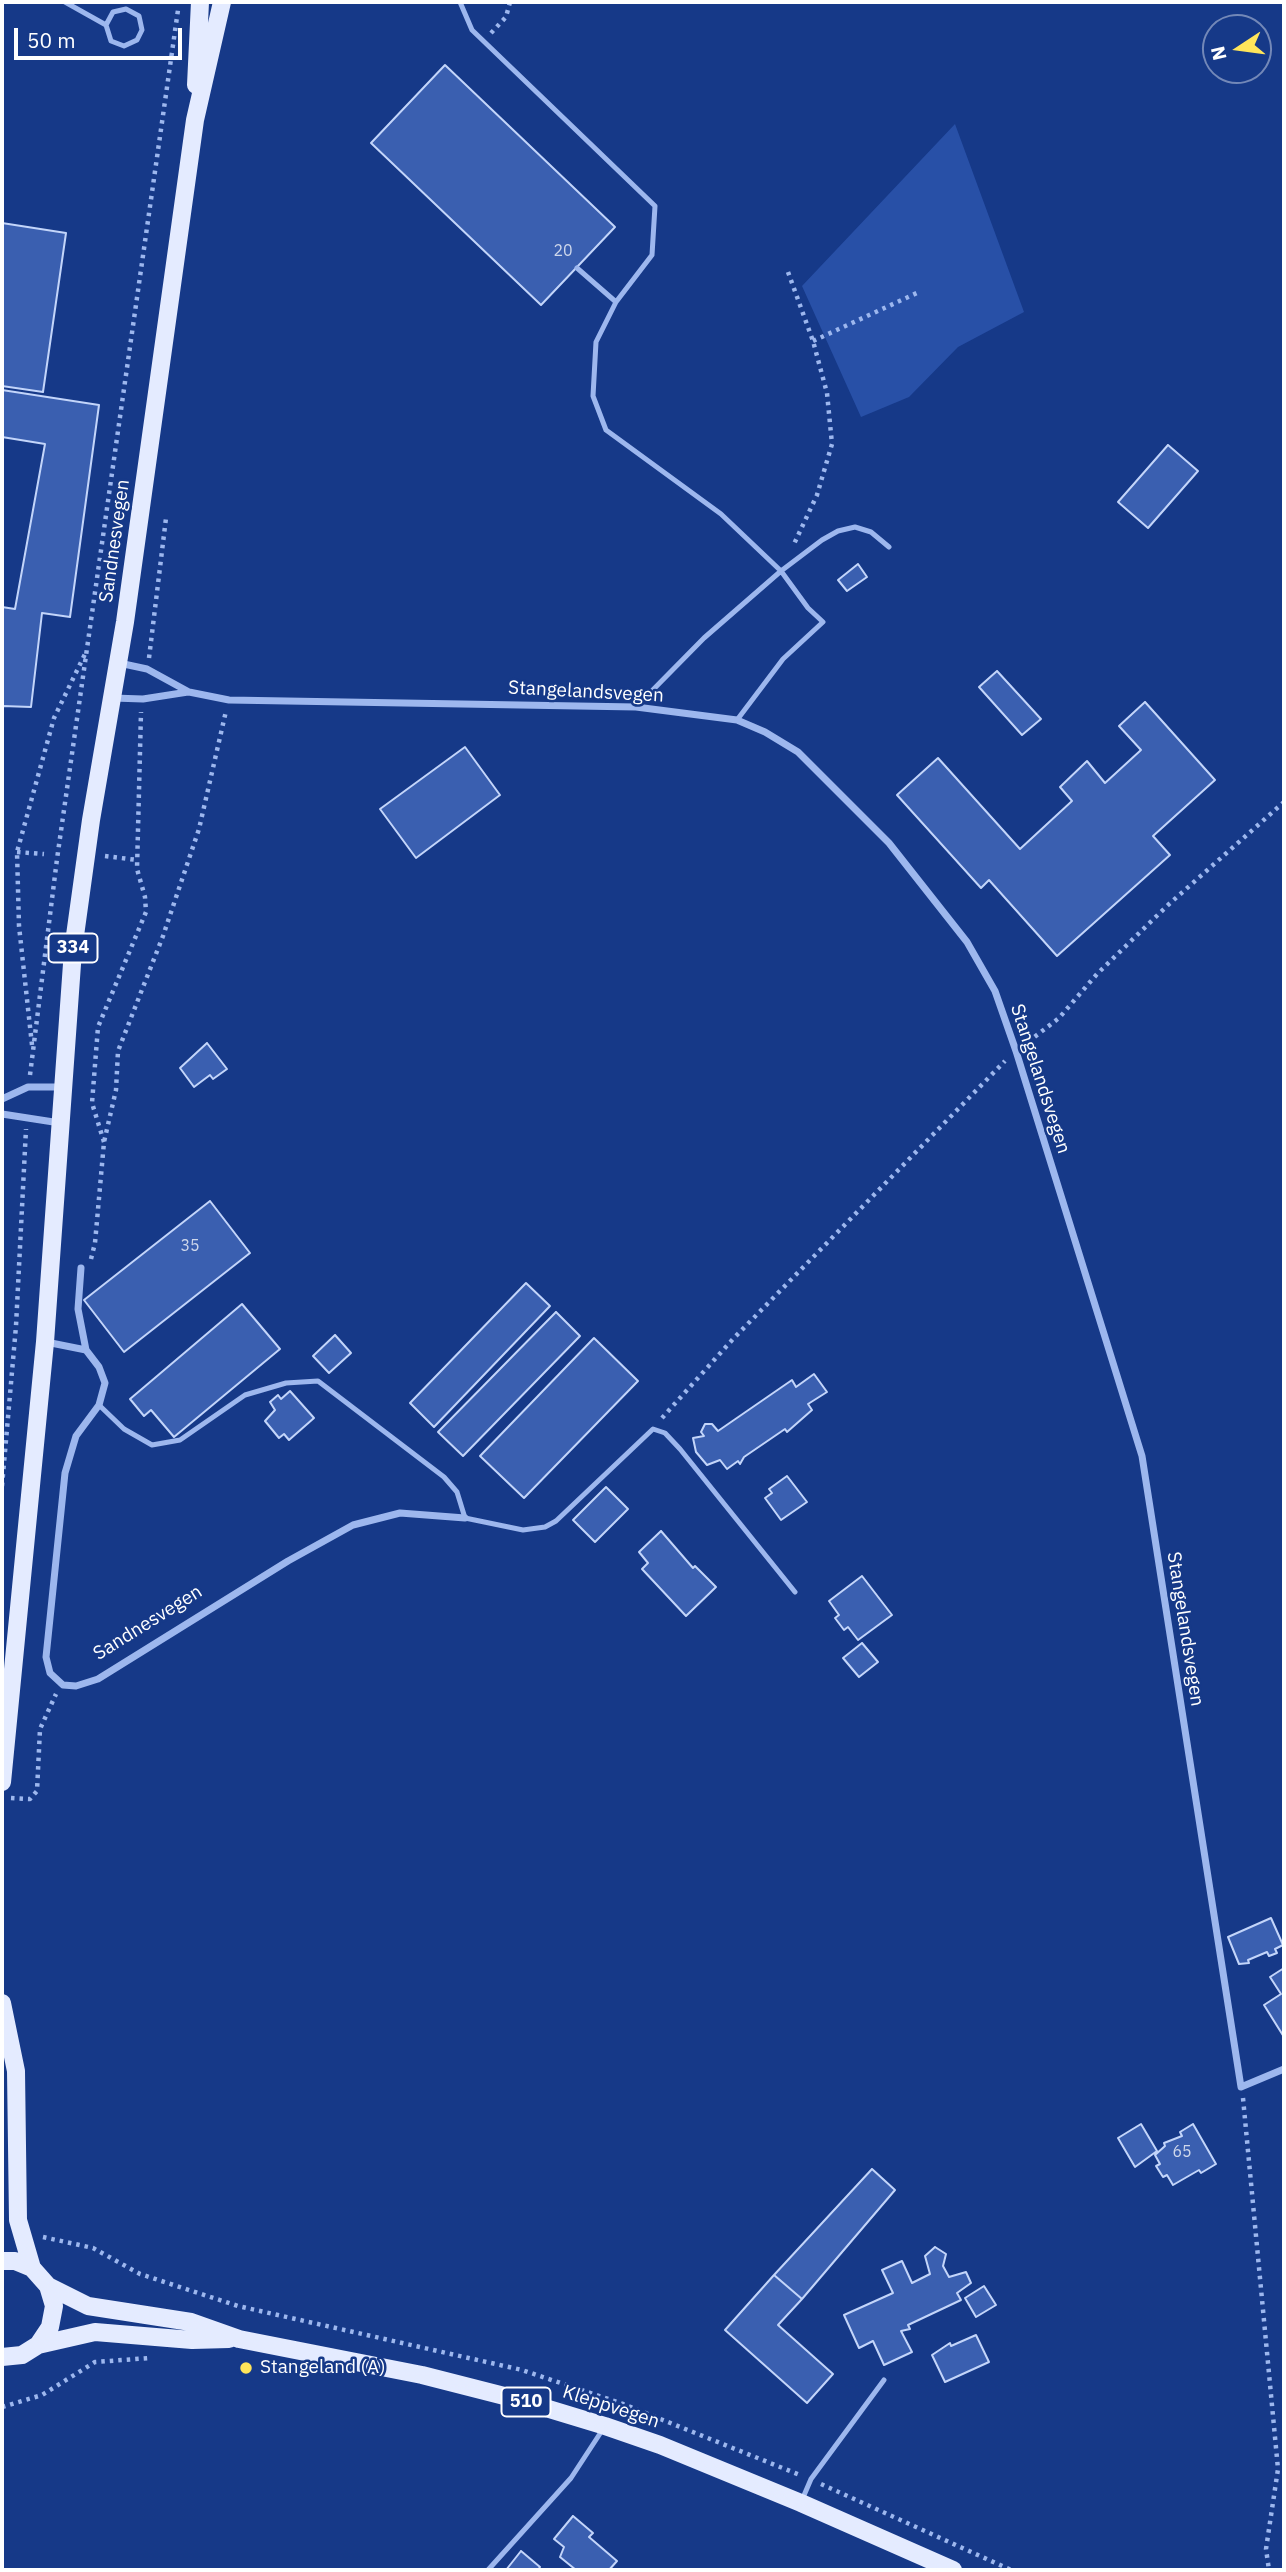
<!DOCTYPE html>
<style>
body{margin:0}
#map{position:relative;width:1286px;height:2572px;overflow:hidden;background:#163988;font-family:"IBM Plex Sans",sans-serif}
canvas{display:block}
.frame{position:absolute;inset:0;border:4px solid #fff;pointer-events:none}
.north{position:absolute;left:1202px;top:14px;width:70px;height:70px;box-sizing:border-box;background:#163988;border:2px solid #7388b8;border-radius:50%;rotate:257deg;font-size:19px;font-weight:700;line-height:28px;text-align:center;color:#fff}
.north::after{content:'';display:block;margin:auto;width:24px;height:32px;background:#ffe55a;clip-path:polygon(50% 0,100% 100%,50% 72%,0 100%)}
.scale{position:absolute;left:14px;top:28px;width:168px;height:32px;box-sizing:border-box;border:4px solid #fff;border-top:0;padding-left:9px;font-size:21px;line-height:24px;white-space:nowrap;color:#fff;-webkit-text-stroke:5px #163988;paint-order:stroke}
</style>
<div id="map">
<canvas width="1286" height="2572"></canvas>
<div class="frame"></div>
<div class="north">N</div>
<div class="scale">50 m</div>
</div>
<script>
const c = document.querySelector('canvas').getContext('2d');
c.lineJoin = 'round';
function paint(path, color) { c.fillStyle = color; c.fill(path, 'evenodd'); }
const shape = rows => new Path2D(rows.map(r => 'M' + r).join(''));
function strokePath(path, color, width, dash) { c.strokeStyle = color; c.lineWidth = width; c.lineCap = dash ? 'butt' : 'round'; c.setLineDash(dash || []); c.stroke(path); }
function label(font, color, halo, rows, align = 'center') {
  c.font = font + ' "IBM Plex Sans",sans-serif'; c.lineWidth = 5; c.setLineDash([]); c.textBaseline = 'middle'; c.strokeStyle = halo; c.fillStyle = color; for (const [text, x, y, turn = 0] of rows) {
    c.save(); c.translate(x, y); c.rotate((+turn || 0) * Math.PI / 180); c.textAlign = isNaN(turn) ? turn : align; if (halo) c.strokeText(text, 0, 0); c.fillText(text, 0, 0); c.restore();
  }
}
const green = shape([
 [955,124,1024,312,958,347,909,397,861,417,802,286]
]);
const building = shape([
 [445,65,615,227,541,305,371,143,445,65],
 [2,223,66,233,43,392,2,386,2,223],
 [2,390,99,405,70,617,42,613,31,707,3,706,2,719,2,607,15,609,45,444,2,437,2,390],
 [1168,445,1198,471,1148,528,1118,502,1168,445],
 [858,564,867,577,847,591,838,580,858,564],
 [997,671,1041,719,1022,735,979,687,997,671],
 [1145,702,1215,780,1153,836,1170,855,1057,956,989,880,981,888,897,795,938,758,1020,849,1072,801,1060,787,1087,761,1105,783,1141,750,1119,726,1145,702],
 [465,747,500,795,416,858,380,809,465,747],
 [207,1043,227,1069,213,1079,210,1075,194,1087,180,1068,207,1043],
 [210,1201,250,1253,124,1352,84,1300,210,1201],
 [526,1283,550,1306,434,1427,410,1403,526,1283],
 [242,1304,280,1349,174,1437,151,1410,144,1416,130,1399,242,1304],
 [556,1312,580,1336,463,1456,438,1432,556,1312],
 [335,1335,351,1353,329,1373,313,1356,335,1335],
 [594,1338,638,1381,524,1498,480,1456,594,1338],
 [814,1374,827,1392,808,1404,812,1410,787,1432,785,1429,744,1457,740,1464,738,1461,727,1469,720,1460,707,1465,696,1452,693,1438,704,1436,701,1432,705,1424,712,1424,718,1431,792,1380,796,1387,814,1374],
 [290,1391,314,1418,289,1440,284,1434,279,1438,265,1421,275,1410,270,1402,278,1395,281,1399,290,1391],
 [787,1476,807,1502,781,1520,765,1498,772,1493,769,1489,787,1476],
 [606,1487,628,1509,595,1542,573,1520,606,1487],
 [661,1531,693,1568,695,1566,716,1587,686,1616,642,1569,648,1563,639,1552,661,1531],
 [862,1576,892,1615,858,1640,848,1627,844,1630,835,1618,839,1615,829,1601,862,1576],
 [862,1643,878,1662,859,1677,843,1658,862,1643],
 [1271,1918,1283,1945,1275,1949,1277,1953,1269,1956,1267,1952,1248,1960,1249,1963,1239,1964,1228,1937,1271,1918],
 [1284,1968,1284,2037,1264,2005,1281,1994,1270,1977,1284,1968],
 [1141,2124,1157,2151,1135,2167,1118,2138,1141,2124],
 [1193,2124,1216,2164,1201,2173,1199,2170,1173,2185,1167,2175,1163,2177,1156,2166,1160,2164,1155,2155,1165,2146,1164,2143,1182,2136,1180,2132,1193,2124],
 [872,2169,895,2190,802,2299,774,2275,872,2169],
 [935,2247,946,2254,943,2266,949,2277,966,2272,971,2283,957,2293,961,2300,908,2325,910,2329,901,2331,912,2352,884,2365,873,2341,859,2348,844,2315,893,2293,882,2270,902,2261,912,2283,930,2274,925,2256,935,2247],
 [774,2275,802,2299,778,2325,833,2374,807,2403,725,2330,774,2275],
 [984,2286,996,2305,976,2317,965,2298,984,2286],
 [976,2335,989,2362,945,2382,932,2355,950,2343,951,2346,976,2335],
 [573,2516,593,2533,589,2537,617,2561,609,2570,576,2570,560,2557,564,2547,554,2539,573,2516],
 [521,2551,540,2567,538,2570,506,2570,521,2551]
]);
const path = shape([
 [491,33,506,17,510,2],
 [788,272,813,341,827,393,832,444,817,495,794,544],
 [813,341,919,292],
 [149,658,166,518],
 [17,852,44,854],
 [105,856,137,860],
 [1028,1042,1059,1018,1097,974,1168,905,1284,802],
 [32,1045,19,926,17,852,54,718,85,654],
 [30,1075,57,859,178,10],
 [104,1142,92,1103,98,1027,146,912,145,897,137,869,141,712],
 [91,1259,95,1243,104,1142,116,1090,118,1051,163,936,199,829,226,711],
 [662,1418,733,1339,1005,1061],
 [2,1486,16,1326,26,1129],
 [11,1798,30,1799,37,1791,40,1729,56,1694],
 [1243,2098,1278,2469,1266,2549,1269,2570],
 [43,2237,93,2248,140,2274,238,2306,522,2370,623,2404,800,2475],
 [2,2407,42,2395,95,2362,150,2358],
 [821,2484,1011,2570]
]);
const service = shape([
 [65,2,106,25,111,41,124,46,137,40,142,30,139,16,126,9,113,12,106,25],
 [460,2,472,30,655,206,652,255,616,302,596,342,593,396,606,430,721,514,781,571,808,608,823,622,783,659,737,720],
 [577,268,616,302],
 [636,707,704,638,781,571,822,540,838,531,855,527,871,532,889,547],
 [99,1405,124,1429,152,1445,180,1440,245,1395,286,1383,318,1381,444,1477,457,1492,465,1518,523,1530,545,1527,556,1521,653,1429,665,1433,680,1449,795,1592],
 [802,2500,811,2479,884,2380],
 [488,2570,571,2478,603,2429]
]);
const minor = shape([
 [119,663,147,669,189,692,229,700,636,707,737,720,765,732,798,752,889,843,967,942,995,991,1016,1051,1142,1456,1241,2087,1284,2069],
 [113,698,143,699,188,692],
 [2,1099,28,1087,62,1087],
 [2,1114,60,1123],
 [81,1268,78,1309,86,1350],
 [46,1342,86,1350,99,1367,105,1383,99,1405,76,1436,65,1473,46,1657,50,1673,63,1685,76,1686,98,1679,288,1561,353,1525,400,1513,465,1518]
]);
const primary = shape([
 [196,85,200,2],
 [2,1782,45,1342,73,950,91,820,125,622,195,120,222,2],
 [2,2003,16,2071,18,2220,32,2268],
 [2,2261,15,2261,32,2268,48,2286,88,2306,191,2322,239,2339,422,2375,516,2399,605,2426,660,2445,801,2503,953,2570],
 [38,2345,95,2332,192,2340,229,2339],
 [2,2357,22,2355,38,2345,50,2327,54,2306,48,2286]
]);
const markers = [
 [246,2368,7,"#ffe55a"]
];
const numberNames = [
 ["20",563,251],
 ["35",190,1246],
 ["65",1182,2152]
];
const shields = [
 [73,948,49],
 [526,2402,49]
];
const shieldNames = [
 ["334",73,948],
 ["510",526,2402]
];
const streetNames = [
 ["Sandnesvegen",115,541,-82],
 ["Stangelandsvegen",586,692,3],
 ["Stangelandsvegen",1040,1079,72],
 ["Sandnesvegen",148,1623,-32],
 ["Stangelandsvegen",1185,1629,81],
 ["Kleppvegen",611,2407,18]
];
const poiNames = [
 ["Stangeland (A)",260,2368]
];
paint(green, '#2850a7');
paint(building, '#3a5fb0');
strokePath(building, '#c3d5fa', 2);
strokePath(path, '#9db7ee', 4.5, [3.5, 5]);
strokePath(service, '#9db7ee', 5);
strokePath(minor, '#9db7ee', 7);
strokePath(primary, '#e4ebff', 18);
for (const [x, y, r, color] of markers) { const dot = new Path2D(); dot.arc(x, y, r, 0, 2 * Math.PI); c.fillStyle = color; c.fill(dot); strokePath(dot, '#163988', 2.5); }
label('16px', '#ced7eb', null, numberNames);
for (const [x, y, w] of shields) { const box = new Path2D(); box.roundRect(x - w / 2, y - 14.5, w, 29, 5); c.fillStyle = '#163988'; c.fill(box); strokePath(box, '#fff', 2); }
label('bold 18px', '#fff', null, shieldNames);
label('19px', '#fff', '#163988', streetNames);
label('19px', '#fff', '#163988', poiNames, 'left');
</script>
